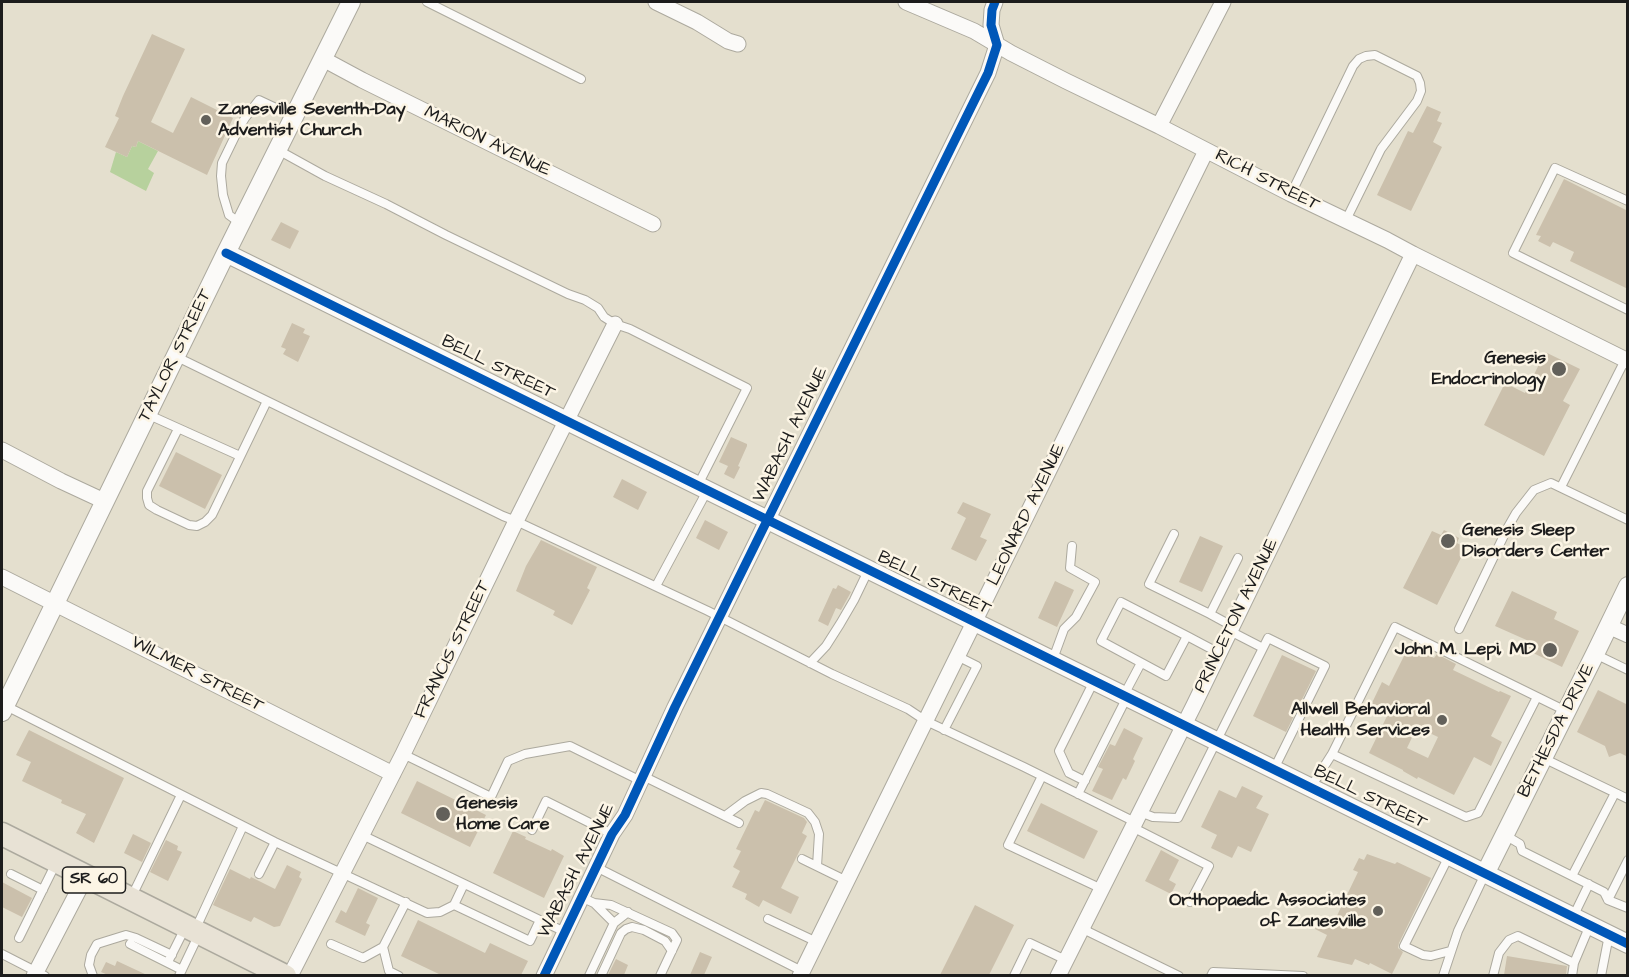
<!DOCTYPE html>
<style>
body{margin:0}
#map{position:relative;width:1629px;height:977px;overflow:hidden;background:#e4dfce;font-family:"Architects Daughter",sans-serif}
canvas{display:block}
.frame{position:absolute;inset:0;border:3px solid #1c1c1c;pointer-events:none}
</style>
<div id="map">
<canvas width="1629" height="977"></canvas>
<div class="frame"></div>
</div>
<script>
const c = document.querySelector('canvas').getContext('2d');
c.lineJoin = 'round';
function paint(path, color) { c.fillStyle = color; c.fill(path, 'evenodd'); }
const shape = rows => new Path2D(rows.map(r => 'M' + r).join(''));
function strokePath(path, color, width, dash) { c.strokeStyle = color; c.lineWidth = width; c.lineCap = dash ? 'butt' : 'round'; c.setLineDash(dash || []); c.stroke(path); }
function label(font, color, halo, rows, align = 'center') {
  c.font = font + ' "Architects Daughter",sans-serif'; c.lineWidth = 5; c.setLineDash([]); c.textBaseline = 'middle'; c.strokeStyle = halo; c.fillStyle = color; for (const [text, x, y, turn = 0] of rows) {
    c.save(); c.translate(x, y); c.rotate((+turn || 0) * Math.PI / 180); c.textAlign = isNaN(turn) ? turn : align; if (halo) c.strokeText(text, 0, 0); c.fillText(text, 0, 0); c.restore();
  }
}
const green = shape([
 [138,141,158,151,148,169,154,173,146,191,110,172,116,152,127,157,132,146,136,147]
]);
const building = shape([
 [152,34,185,49,151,122,173,133,191,97,233,118,207,175,138,141,136,147,132,146,127,157,105,147,119,118,115,116,123,96],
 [1427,106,1441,112,1437,121,1442,123,1433,142,1442,147,1411,211,1377,195,1408,131,1413,133],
 [1564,179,1628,211,1628,289,1570,261,1574,252,1553,242,1550,247,1538,241,1541,236,1536,235],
 [281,222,299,231,290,249,271,240],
 [292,323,305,329,303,333,310,336,298,362,283,354,286,349,281,347],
 [1545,352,1580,369,1563,401,1570,405,1544,456,1484,425,1505,383,1525,393],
 [731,437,747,444,747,446,738,466,740,467,734,479,724,474,728,466,719,462],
 [176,452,222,475,205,509,159,486],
 [622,479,647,492,638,510,613,497],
 [963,502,991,514,980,537,987,540,976,561,951,549,966,518,957,513],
 [705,520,728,532,719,550,696,538],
 [1444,530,1459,538,1457,543,1466,548,1437,605,1403,588,1432,531,1441,535],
 [1200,536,1223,546,1202,592,1179,582],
 [541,540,597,567,587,588,590,590,572,625,553,615,555,611,516,591,526,566],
 [1055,581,1074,590,1057,627,1038,618],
 [838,585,851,592,841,610,836,608,828,626,818,621,833,588,836,589],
 [1512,591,1557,612,1554,619,1579,631,1562,667,1527,650,1531,642,1495,626],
 [1409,646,1434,658,1437,654,1456,664,1453,670,1499,692,1500,691,1511,696,1491,736,1502,742,1491,766,1474,757,1454,795,1418,777,1417,779,1403,771,1403,770,1369,753,1388,714,1371,705,1382,682,1389,686],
 [1417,727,1438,737,1428,758,1407,748],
 [1282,655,1316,671,1286,732,1253,716],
 [1598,690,1628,705,1628,757,1620,753,1609,757,1605,746,1577,732],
 [1124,728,1143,738,1133,759,1135,761,1126,780,1123,778,1112,800,1092,791,1103,769,1098,767,1110,744,1115,746],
 [29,730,124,778,94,843,76,833,86,814,61,803,62,800,22,781,31,762,16,755],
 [417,781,486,815,470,847,401,813],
 [1242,786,1263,796,1256,808,1269,814,1251,852,1238,846,1232,858,1211,848,1217,835,1201,827,1219,790,1236,798],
 [765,800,804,818,807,822,802,833,807,836,781,888,799,897,791,914,763,900,759,907,745,899,747,894,732,887,740,871,733,867,741,851,736,849,755,810,759,812],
 [1041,803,1098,831,1084,859,1027,831],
 [513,831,526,837,525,839,551,851,552,849,564,856,544,898,493,873],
 [133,834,151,843,142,862,124,853],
 [166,840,178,846,177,850,182,852,168,881,150,872],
 [1161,850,1179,860,1169,880,1176,884,1171,894,1145,881],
 [1367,854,1395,864,1397,862,1431,878,1399,943,1398,948,1403,952,1392,974,1370,963,1369,965,1355,959,1352,965,1317,957,1327,935,1315,929,1320,919,1332,926,1358,872,1353,870,1359,858,1364,860],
 [287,865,301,872,299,877,302,879,280,926,274,927,254,917,251,922,213,905,230,869,250,879,251,877,275,889],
 [2,882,32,898,22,917,2,907],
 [358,888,378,898,366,923,370,925,365,936,335,922,341,910,346,913],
 [975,905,1014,925,989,975,940,975],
 [418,920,485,953,490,943,528,961,521,975,441,975,401,956],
 [700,952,712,957,704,975,690,975],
 [1507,956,1567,966,1566,975,1504,975],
 [616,959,628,965,624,975,608,975],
 [117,961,147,975,108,975,101,972,106,962,115,966]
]);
const service = shape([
 [427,2,581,79],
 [278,150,325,176,386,204,446,235,568,294,585,300,598,308,604,317,615,324,630,329,747,388,698,485],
 [1291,194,1353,66,1359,59,1366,56,1375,55,1417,76,1420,83,1421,91,1417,101,1381,149,1346,220],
 [1628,201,1555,168,1513,253,1628,310],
 [240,223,229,215,223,195,221,176,222,163,238,130,245,118,259,100,293,116],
 [177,357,503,516,516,521,708,611,832,674,908,709,926,721,1024,767,1135,822],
 [149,415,240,456],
 [178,429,147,491,147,498,149,505,157,510,189,525,197,526,205,522,212,515,267,401],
 [1561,487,1625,360],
 [1174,534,1149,584,1210,614],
 [656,586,707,491],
 [1232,626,1210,614,1238,558],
 [1459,629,1508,527,1516,513,1534,490,1551,483,1628,520],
 [1230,631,1263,648],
 [1187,636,1166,676,1101,641,1121,602,1187,636,1219,653],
 [1595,654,1628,670],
 [1053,659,1064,629,1076,617,1095,582,1070,568,1072,546],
 [810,663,826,646,840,624,854,600,868,571],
 [1124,695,1141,663],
 [6,706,275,842,427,913,440,912,454,905,530,941,540,920],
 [944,730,977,666,957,656],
 [403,754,491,797,508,761,525,754,570,746,641,781],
 [1332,754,1466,817,1478,813,1537,697],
 [1543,758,1628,799],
 [643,776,739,823],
 [1042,776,1008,845,1102,889],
 [1085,781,1069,773,1059,751,1094,681],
 [1311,787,1332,754,1395,627,1566,711],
 [1078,794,1127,697],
 [1140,812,1153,817,1178,818,1268,638,1325,666,1274,769],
 [725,816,745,801,761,793,767,794,808,813,815,822,819,834,817,866],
 [1132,827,1209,866,1190,902],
 [532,830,546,801,612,834],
 [362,835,565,932],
 [1505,835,1520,844,1522,851,1604,892,1608,900,1628,908],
 [1449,856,1404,946,1423,955,1431,956,1450,951],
 [802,859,847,881],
 [596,867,802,971],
 [11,874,43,890],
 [259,874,275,842],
 [1572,876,1615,793],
 [132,896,181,795],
 [581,897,594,903,611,905,672,933,677,940,660,976],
 [1608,900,1628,860],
 [594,903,614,923],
 [454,905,464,884],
 [1573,917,1589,884],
 [768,919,817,942],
 [1082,927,1089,932,1179,976],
 [196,928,243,826],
 [19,938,56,863],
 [130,944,182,970],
 [331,944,363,958,383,947],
 [2,954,45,976],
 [169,960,185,928],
 [93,976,89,965,91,955,97,944,126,935,136,938,172,955],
 [179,976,199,934],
 [399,976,389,971,383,947,406,902],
 [589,976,614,923,628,912],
 [601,976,621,933,626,929,632,927,644,930,665,941,672,951],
 [1014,976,1030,943,1066,960],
 [1211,976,1213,972,1303,976],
 [1443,976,1458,931,1485,874],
 [1493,976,1499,953,1509,940,1518,936,1574,963],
 [1572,976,1574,963,1590,925],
 [1601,976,1609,935]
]);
const minor = shape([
 [656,2,697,22,728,41,738,44],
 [906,2,974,31,1011,53,1066,81,1159,126,1291,194,1387,240,1413,254,1628,361],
 [323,59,362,80,653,224],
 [1159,126,1223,2],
 [2,450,61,481,104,501],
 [2,577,393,774],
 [1608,626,1628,635],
 [34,976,86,876],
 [290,976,403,754,516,521,615,324],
 [544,976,612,834,625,815,675,707,988,73,997,45,991,25,992,10,995,2],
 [800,976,1206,151],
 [1058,976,1194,705,1413,254]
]);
const tertiary = shape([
 [226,253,1628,944],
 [2,712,226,253,351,2],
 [1485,874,1595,654,1628,586]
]);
const primary = shape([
 [2,834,285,976]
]);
const cycleway = shape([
 [226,253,1628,944],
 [544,976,612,834,625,815,675,707,988,73,997,45,991,25,992,10,995,2]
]);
const markers = [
 [206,120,6,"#62605a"],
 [1559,369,8,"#62605a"],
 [1448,541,8,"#62605a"],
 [1550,650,8,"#62605a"],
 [1442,720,6,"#62605a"],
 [443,814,8,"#62605a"],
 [1378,911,6,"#62605a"]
];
const shields = [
 [94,880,63]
];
const shieldNames = [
 ["SR 60",94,880]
];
const poiNames = [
 ["Zanesville Seventh-Day",218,110,"left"],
 ["Adventist Church",218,131,"left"],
 ["Genesis",1546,359],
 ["Endocrinology",1546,380],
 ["Genesis Sleep",1462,531,"left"],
 ["Disorders Center",1462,552,"left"],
 ["John M. Lepi, MD",1536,650],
 ["Allwell Behavioral",1430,710],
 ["Health Services",1430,731],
 ["Genesis",456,804,"left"],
 ["Home Care",456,825,"left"],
 ["Orthopaedic Associates",1366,901],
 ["of Zanesville",1366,922]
];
const streetNames = [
 ["MARION AVENUE",487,142,26],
 ["RICH STREET",1267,181,27],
 ["TAYLOR STREET",176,356,-64],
 ["BELL STREET",498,368,26],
 ["WABASH AVENUE",791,435,-64],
 ["LEONARD AVENUE",1027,515,-64],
 ["BELL STREET",934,584,26],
 ["PRINCETON AVENUE",1237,616,-64],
 ["FRANCIS STREET",453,650,-64],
 ["WILMER STREET",197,675,27],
 ["BETHESDA DRIVE",1557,731,-63],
 ["BELL STREET",1370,798,26],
 ["WABASH AVENUE",577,871,-63]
];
paint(green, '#b7d19d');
paint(building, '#cbc0ac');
strokePath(service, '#aca99e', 10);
strokePath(minor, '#aca99e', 17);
strokePath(tertiary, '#aca99e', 20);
strokePath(primary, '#aca99e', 25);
strokePath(service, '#fbfaf8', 8);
strokePath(minor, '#fbfaf8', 15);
strokePath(tertiary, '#fbfaf8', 18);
strokePath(primary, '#e8e2d5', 22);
strokePath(cycleway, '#0057b8', 9);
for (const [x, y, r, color] of markers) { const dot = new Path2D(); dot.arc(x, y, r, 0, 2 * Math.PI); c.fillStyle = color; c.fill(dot); strokePath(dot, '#fcf5e5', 2); }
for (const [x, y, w] of shields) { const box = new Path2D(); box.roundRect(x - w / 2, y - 13, w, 26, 4.5); c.fillStyle = '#fcf5e5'; c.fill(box); strokePath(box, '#1c1c1c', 1.5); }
label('bold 16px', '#1c1c1c', null, shieldNames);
label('bold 18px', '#1c1c1c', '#fcf5e5', poiNames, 'right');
label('18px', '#1c1c1c', '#fcf5e5', streetNames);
</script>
